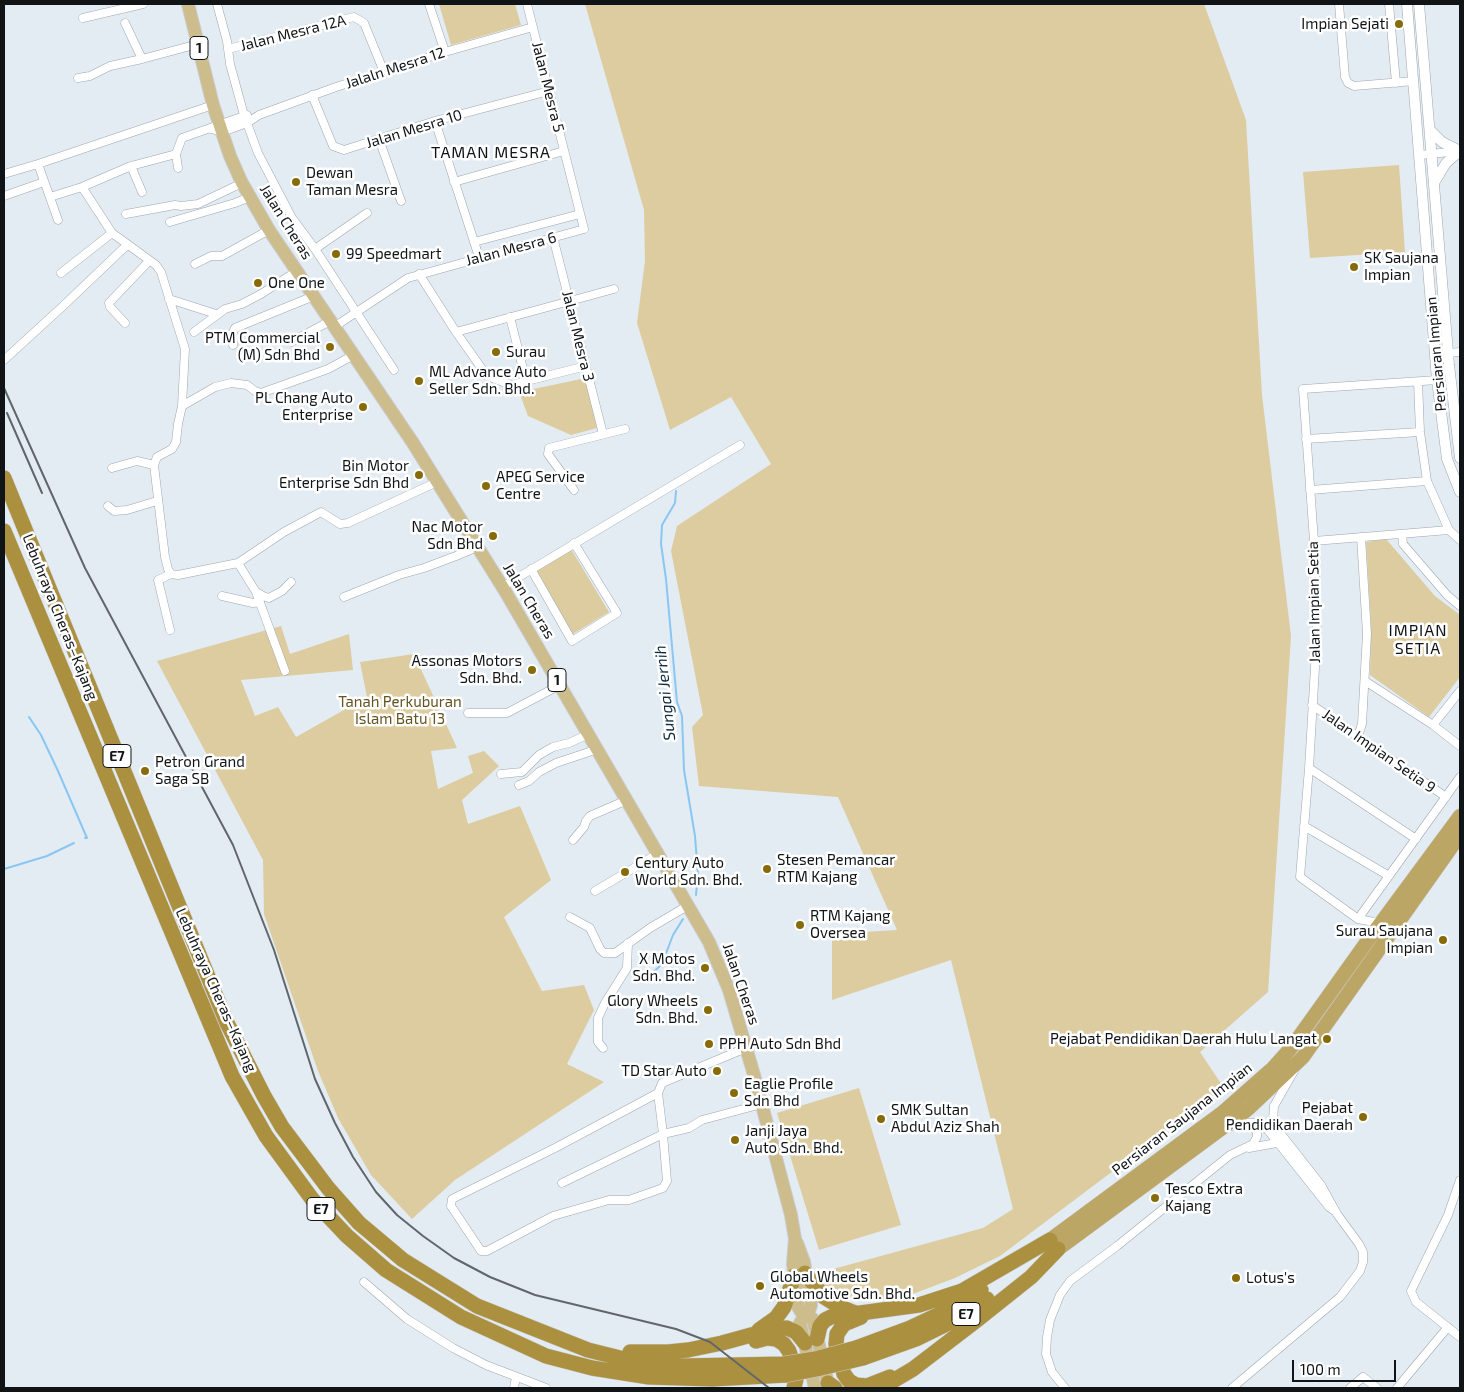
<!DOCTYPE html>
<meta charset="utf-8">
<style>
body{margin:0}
#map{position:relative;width:1464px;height:1392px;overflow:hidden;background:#e3ecf3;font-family:"Exo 2",sans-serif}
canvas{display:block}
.frame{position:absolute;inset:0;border:5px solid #111416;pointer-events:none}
.scale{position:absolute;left:1292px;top:1360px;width:104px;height:22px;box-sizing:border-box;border:2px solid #111416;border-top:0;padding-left:6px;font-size:15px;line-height:18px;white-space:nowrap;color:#111416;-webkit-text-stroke:4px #fff;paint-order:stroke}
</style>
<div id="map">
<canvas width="1464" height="1392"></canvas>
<div class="frame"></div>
<div class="scale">100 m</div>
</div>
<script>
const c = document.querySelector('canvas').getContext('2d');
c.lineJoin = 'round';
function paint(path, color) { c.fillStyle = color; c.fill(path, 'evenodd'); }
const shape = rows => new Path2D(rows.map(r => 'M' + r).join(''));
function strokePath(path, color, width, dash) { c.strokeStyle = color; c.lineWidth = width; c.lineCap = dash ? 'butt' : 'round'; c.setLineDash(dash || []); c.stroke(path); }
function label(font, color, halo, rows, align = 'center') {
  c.font = font + ' "Exo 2",sans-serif'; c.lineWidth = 5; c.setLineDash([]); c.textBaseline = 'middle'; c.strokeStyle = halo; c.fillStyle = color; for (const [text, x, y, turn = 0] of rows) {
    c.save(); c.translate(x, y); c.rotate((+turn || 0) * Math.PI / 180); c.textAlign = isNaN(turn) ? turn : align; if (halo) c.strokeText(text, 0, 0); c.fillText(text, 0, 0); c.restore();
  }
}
const green = shape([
 [439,4,515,4,521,25,451,45],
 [585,4,1204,4,1246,120,1262,395,1291,636,1268,992,1200,1052,1222,1085,1214,1095,1000,1256,955,1278,910,1295,879,1299,856,1299,833,1294,815,1274,983,1228,1013,1209,951,960,832,1000,832,934,897,930,838,797,699,786,692,727,703,715,671,551,677,526,771,464,731,397,670,430,637,323,645,261,644,210],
 [1399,165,1405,252,1310,258,1303,172],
 [586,378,597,428,571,435,528,416,519,392],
 [1386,539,1435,596,1460,615,1460,677,1429,717,1370,675,1371,624,1366,542],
 [571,549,609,612,573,634,534,571],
 [281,626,290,654,349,634,353,670,241,680,255,716,278,707,296,737,367,697,360,662,414,654,457,748,431,751,438,789,473,773,468,756,484,751,499,766,462,800,468,824,520,806,551,880,504,917,542,991,584,985,594,1010,567,1064,604,1082,455,1180,412,1219,371,1175,338,1118,318,1071,264,914,263,860,157,661],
 [859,1088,901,1225,819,1250,777,1113]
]);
const stream = shape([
 [676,491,675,503,662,525,661,544,666,579,677,702,682,716,684,770,695,836,698,875,696,895],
 [29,717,41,735,58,771,87,838,85,838],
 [4,869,47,856,74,843],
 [644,981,662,964,673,935,683,919],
 [527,1388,528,1388]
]);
const minor = shape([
 [217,4,227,41,230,64,244,115,258,153,292,218,315,249,394,370],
 [429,4,445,52],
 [1339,4,1345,77,1348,83,1354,86,1414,81],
 [1389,4,1396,83],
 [83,18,143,4],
 [125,23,142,59,198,44],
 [228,49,354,17,364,23,384,72],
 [78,78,90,76,110,66,142,59],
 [312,95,333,146,344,150,435,121,549,91],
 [435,121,479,257],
 [211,129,222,132,247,123,259,115,336,87,445,52,533,27],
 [379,139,401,201],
 [176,154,178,168],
 [1420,155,1460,151],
 [38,164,58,220],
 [131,166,142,192],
 [4,174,38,164,213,105],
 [454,182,564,151],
 [82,187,112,233,156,265,161,272,185,349,182,406,178,424,176,442,172,449,157,457,154,465,137,461,112,468],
 [4,196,44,182],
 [50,197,82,187,131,166,176,154,182,138,247,115],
 [126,214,175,205,181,206,198,204,242,183],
 [170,222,235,203,250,197],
 [553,237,603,434],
 [474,242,580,214],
 [315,249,367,213],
 [195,264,211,256,222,256,269,230],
 [61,273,112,233],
 [419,274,456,332,487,376,511,385,586,366],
 [169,299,216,314],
 [510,317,526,381],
 [125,323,110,307,109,303,149,261],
 [334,327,408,278,584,229,527,4],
 [194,332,225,309,242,304,261,294,297,271],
 [456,332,614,289],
 [291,342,330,321],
 [233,345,232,334,235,328,314,296],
 [1448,353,1460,352],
 [4,360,62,307,127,245],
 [1418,382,1420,432,1427,481,1449,530,1460,540],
 [182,406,215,387,231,383,247,385,255,391,261,393,328,369,352,356],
 [1306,439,1420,432],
 [154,465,165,557,168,569,171,574],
 [574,490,548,454,549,448,625,429],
 [1310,490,1427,481],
 [108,506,114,511,127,510,157,501],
 [1402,534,1403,544,1447,595,1460,606],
 [1314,541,1449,530],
 [238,563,256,592,263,596,269,598,282,591,291,582],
 [531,569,572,641,617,613,574,543],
 [502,587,740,445],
 [256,592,285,671],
 [222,596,253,603,260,602],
 [344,597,399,575,424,568,456,556,477,547],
 [170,630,158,580,171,574,178,575,238,563,284,532,321,512,340,524,348,523,437,482],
 [1365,681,1433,725,1460,746],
 [1312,705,1446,797],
 [468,713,507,713,560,685],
 [1433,725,1460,691],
 [1358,736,1362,724,1367,634,1361,537],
 [1309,768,1416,839],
 [501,774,522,772,539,755,553,747,569,743,589,734],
 [519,785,529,781,539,772,556,763,598,749],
 [1304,826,1389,876],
 [573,840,584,827,586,821,590,816,627,800],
 [595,891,659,853],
 [570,917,590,928,600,949,604,953,615,953,650,928,689,905],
 [1358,919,1460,777],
 [1382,920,1374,922,1358,919,1300,877,1309,768,1317,634,1314,541,1303,389,1437,380],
 [603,1048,598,1042,598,1018,605,1003,627,968,628,943],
 [658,1093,555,1148,452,1199,451,1206,481,1251,487,1251,553,1216,609,1200,629,1200,663,1188,667,1181,663,1134,658,1093,662,1083,746,1048],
 [1231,1126,1247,1123,1255,1123,1267,1129,1329,1207,1336,1212],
 [1249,1148,1282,1142],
 [1460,1180,1448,1215,1411,1291,1416,1302,1460,1337],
 [562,1183,663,1134,689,1128,702,1120,762,1104],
 [364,1282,407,1319,453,1348,486,1365,546,1388],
 [514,1388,516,1377],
 [1065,1388,1052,1372,1046,1354,1047,1337,1050,1320,1060,1295,1070,1281,1117,1246,1230,1155,1253,1144,1257,1137,1257,1132,1251,1125,1247,1123],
 [1232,1388,1340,1297,1360,1271,1363,1262,1363,1252,1359,1244,1337,1214,1321,1185,1277,1129,1273,1120,1274,1106,1294,1071],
 [1350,1388,1363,1377,1377,1388],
 [1397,1388,1448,1327]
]);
const tertiary = shape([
 [1407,4,1437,380,1447,459,1460,492],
 [1419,4,1449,365,1460,458],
 [1430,130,1442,142,1460,151,1446,163,1434,183]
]);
const primary = shape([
 [188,4,213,105,230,156,242,183,269,230,413,443,505,591,709,942,729,990,754,1075,791,1215,795,1239,793,1264,798,1307,801,1312,813,1319,829,1388],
 [797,1243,804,1262,811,1305,809,1311,800,1323,815,1388]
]);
const trunk = shape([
 [1050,1240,1222,1113,1273,1068,1291,1048,1366,943,1460,816],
 [1058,1249,1248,1109,1303,1057,1460,835]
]);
const motorway = shape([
 [4,478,227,1023,264,1096,282,1127,328,1188,359,1223,403,1260,477,1306,588,1350,628,1360,682,1366,784,1364],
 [4,531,232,1076,266,1136,312,1199,347,1236,386,1270,461,1317,546,1356,592,1368,649,1377,712,1379,786,1375],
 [805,1273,824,1297,840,1307,855,1313],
 [861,1317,844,1324,837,1334,836,1344,844,1374,849,1381,856,1385,867,1386,890,1377],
 [759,1330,776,1318,784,1307,794,1276],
 [817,1339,820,1326,825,1320,831,1317,919,1305,962,1291,1050,1240],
 [756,1341,767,1338,776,1339,784,1344,789,1351,793,1363,796,1379,794,1388],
 [856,1348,910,1328,961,1304,981,1290],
 [630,1352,668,1352,688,1350,722,1343,773,1329,787,1328,796,1332,805,1343],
 [863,1358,916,1339,967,1314,987,1299],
 [828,1383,835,1388],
 [881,1388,913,1369,977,1320,1031,1277,1058,1249]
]);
const rail = shape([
 [4,388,85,568,233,845,274,950,315,1079,335,1123,353,1157,376,1192,397,1215,423,1236,454,1258,490,1277,535,1295,676,1329,710,1342,769,1388],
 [7,413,42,493]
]);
const motorwayBridge = shape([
 [784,1364,815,1359,856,1348],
 [786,1375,817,1369,863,1358]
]);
const markers = [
 [1399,24,5,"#876b09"],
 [296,182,5,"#876b09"],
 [336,254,5,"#876b09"],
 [1354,267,5,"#876b09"],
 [258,283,5,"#876b09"],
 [330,347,5,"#876b09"],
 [496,352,5,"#876b09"],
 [419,381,5,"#876b09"],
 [363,407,5,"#876b09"],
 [419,475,5,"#876b09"],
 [486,486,5,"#876b09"],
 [493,536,5,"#876b09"],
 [532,670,5,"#876b09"],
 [145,771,5,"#876b09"],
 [767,869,5,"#876b09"],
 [625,872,5,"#876b09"],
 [800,925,5,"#876b09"],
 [1443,940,5,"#876b09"],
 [705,968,5,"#876b09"],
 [708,1010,5,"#876b09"],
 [1327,1039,5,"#876b09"],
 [709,1044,5,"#876b09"],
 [717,1071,5,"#876b09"],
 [734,1093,5,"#876b09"],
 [1363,1117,5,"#876b09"],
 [881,1119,5,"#876b09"],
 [735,1140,5,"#876b09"],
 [1155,1198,5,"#876b09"],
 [1236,1278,5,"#876b09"],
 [760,1286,5,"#876b09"]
];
const shields = [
 [199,48,18],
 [557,680,18],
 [117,756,28],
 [321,1209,28],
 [966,1314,28]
];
const shieldNames = [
 ["1",199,48],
 ["1",557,680],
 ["E7",117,756],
 ["E7",321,1209],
 ["E7",966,1314]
];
const poiNames = [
 ["Impian Sejati",1389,24,"right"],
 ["Dewan",306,173],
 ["Taman Mesra",306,190],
 ["99 Speedmart",346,254],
 ["SK Saujana",1364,258],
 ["Impian",1364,275],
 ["One One",268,283],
 ["PTM Commercial",320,338,"right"],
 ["(M) Sdn Bhd",320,355,"right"],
 ["Surau",506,352],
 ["ML Advance Auto",429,372],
 ["Seller Sdn. Bhd.",429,389],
 ["PL Chang Auto",353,398,"right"],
 ["Enterprise",353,415,"right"],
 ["Bin Motor",409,466,"right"],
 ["Enterprise Sdn Bhd",409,483,"right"],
 ["APEG Service",496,477],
 ["Centre",496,494],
 ["Nac Motor",483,527,"right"],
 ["Sdn Bhd",483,544,"right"],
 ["Assonas Motors",522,661,"right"],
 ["Sdn. Bhd.",522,678,"right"],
 ["Petron Grand",155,762],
 ["Saga SB",155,779],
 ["Stesen Pemancar",777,860],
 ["RTM Kajang",777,877],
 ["Century Auto",635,863],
 ["World Sdn. Bhd.",635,880],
 ["RTM Kajang",810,916],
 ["Oversea",810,933],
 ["Surau Saujana",1433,931,"right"],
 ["Impian",1433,948,"right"],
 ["X Motos",695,959,"right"],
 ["Sdn. Bhd.",695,976,"right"],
 ["Glory Wheels",698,1001,"right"],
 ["Sdn. Bhd.",698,1018,"right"],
 ["Pejabat Pendidikan Daerah Hulu Langat",1317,1039,"right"],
 ["PPH Auto Sdn Bhd",719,1044],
 ["TD Star Auto",707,1071,"right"],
 ["Eaglie Profile",744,1084],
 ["Sdn Bhd",744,1101],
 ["Pejabat",1353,1108,"right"],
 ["Pendidikan Daerah",1353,1125,"right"],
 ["SMK Sultan",891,1110],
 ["Abdul Aziz Shah",891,1127],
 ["Janji Jaya",745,1131],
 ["Auto Sdn. Bhd.",745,1148],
 ["Tesco Extra",1165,1189],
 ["Kajang",1165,1206],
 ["Global Wheels",770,1277],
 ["Automotive Sdn. Bhd.",770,1294],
 ["Lotus's",1246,1278]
];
const streetNames = [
 ["Jalan Mesra 12A",293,33,-14],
 ["Jalaln Mesra 12",395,68,-18],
 ["Jalan Mesra 5",548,87,76],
 ["Jalan Mesra 10",414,129,-17],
 ["Jalan Cheras",286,222,58],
 ["Jalan Mesra 6",511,249,-15],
 ["Jalan Mesra 3",578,336,76],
 ["Persiaran Impian",1436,354,-95],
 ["Jalan Cheras",529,601,59],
 ["Jalan Impian Setia",1314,602,-91],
 ["Lebuhraya Cheras–Kajang",60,617,68],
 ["Jalan Impian Setia 9",1379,751,35],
 ["Jalan Cheras",741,984,71],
 ["Lebuhraya Cheras–Kajang",216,990,66],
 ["Persiaran Saujana Impian",1182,1119,-38]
];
const parkNames = [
 ["Tanah Perkuburan",400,702],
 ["Islam Batu 13",400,719]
];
const neighbourhoodNames = [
 ["TAMAN MESRA",491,153],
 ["IMPIAN",1418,631],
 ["SETIA",1418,649]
];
const waterNames = [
 ["Sungai Jernih",665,693,-96]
];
paint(green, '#dccc9f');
strokePath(stream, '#8ac6f2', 2);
strokePath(minor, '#9ea6ad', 9);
strokePath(tertiary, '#9ea6ad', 11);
strokePath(primary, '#cbcbcc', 14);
strokePath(trunk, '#cbcbcc', 15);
strokePath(motorway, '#cbcbcc', 16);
strokePath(minor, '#fff', 8);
strokePath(tertiary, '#fff', 10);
strokePath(primary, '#cdbc8c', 12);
strokePath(trunk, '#bca666', 14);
strokePath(motorway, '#ab903f', 15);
strokePath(rail, '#61666a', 2);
strokePath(motorwayBridge, '#cbcbcc', 16, []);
strokePath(motorwayBridge, '#ab903f', 15);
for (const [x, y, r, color] of markers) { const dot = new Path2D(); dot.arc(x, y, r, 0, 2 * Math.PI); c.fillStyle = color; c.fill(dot); strokePath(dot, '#fff', 2); }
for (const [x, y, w] of shields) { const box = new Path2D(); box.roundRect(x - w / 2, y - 11.5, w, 23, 4); c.fillStyle = '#fff'; c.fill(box); strokePath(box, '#111416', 1); }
label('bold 14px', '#111416', null, shieldNames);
label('15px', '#111416', '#fff', poiNames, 'left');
label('15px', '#111416', '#fff', streetNames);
label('15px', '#655423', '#fff', parkNames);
c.letterSpacing = '1px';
label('16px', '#111416', '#fff', neighbourhoodNames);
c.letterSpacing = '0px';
label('italic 16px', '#112c3e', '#fff', waterNames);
</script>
